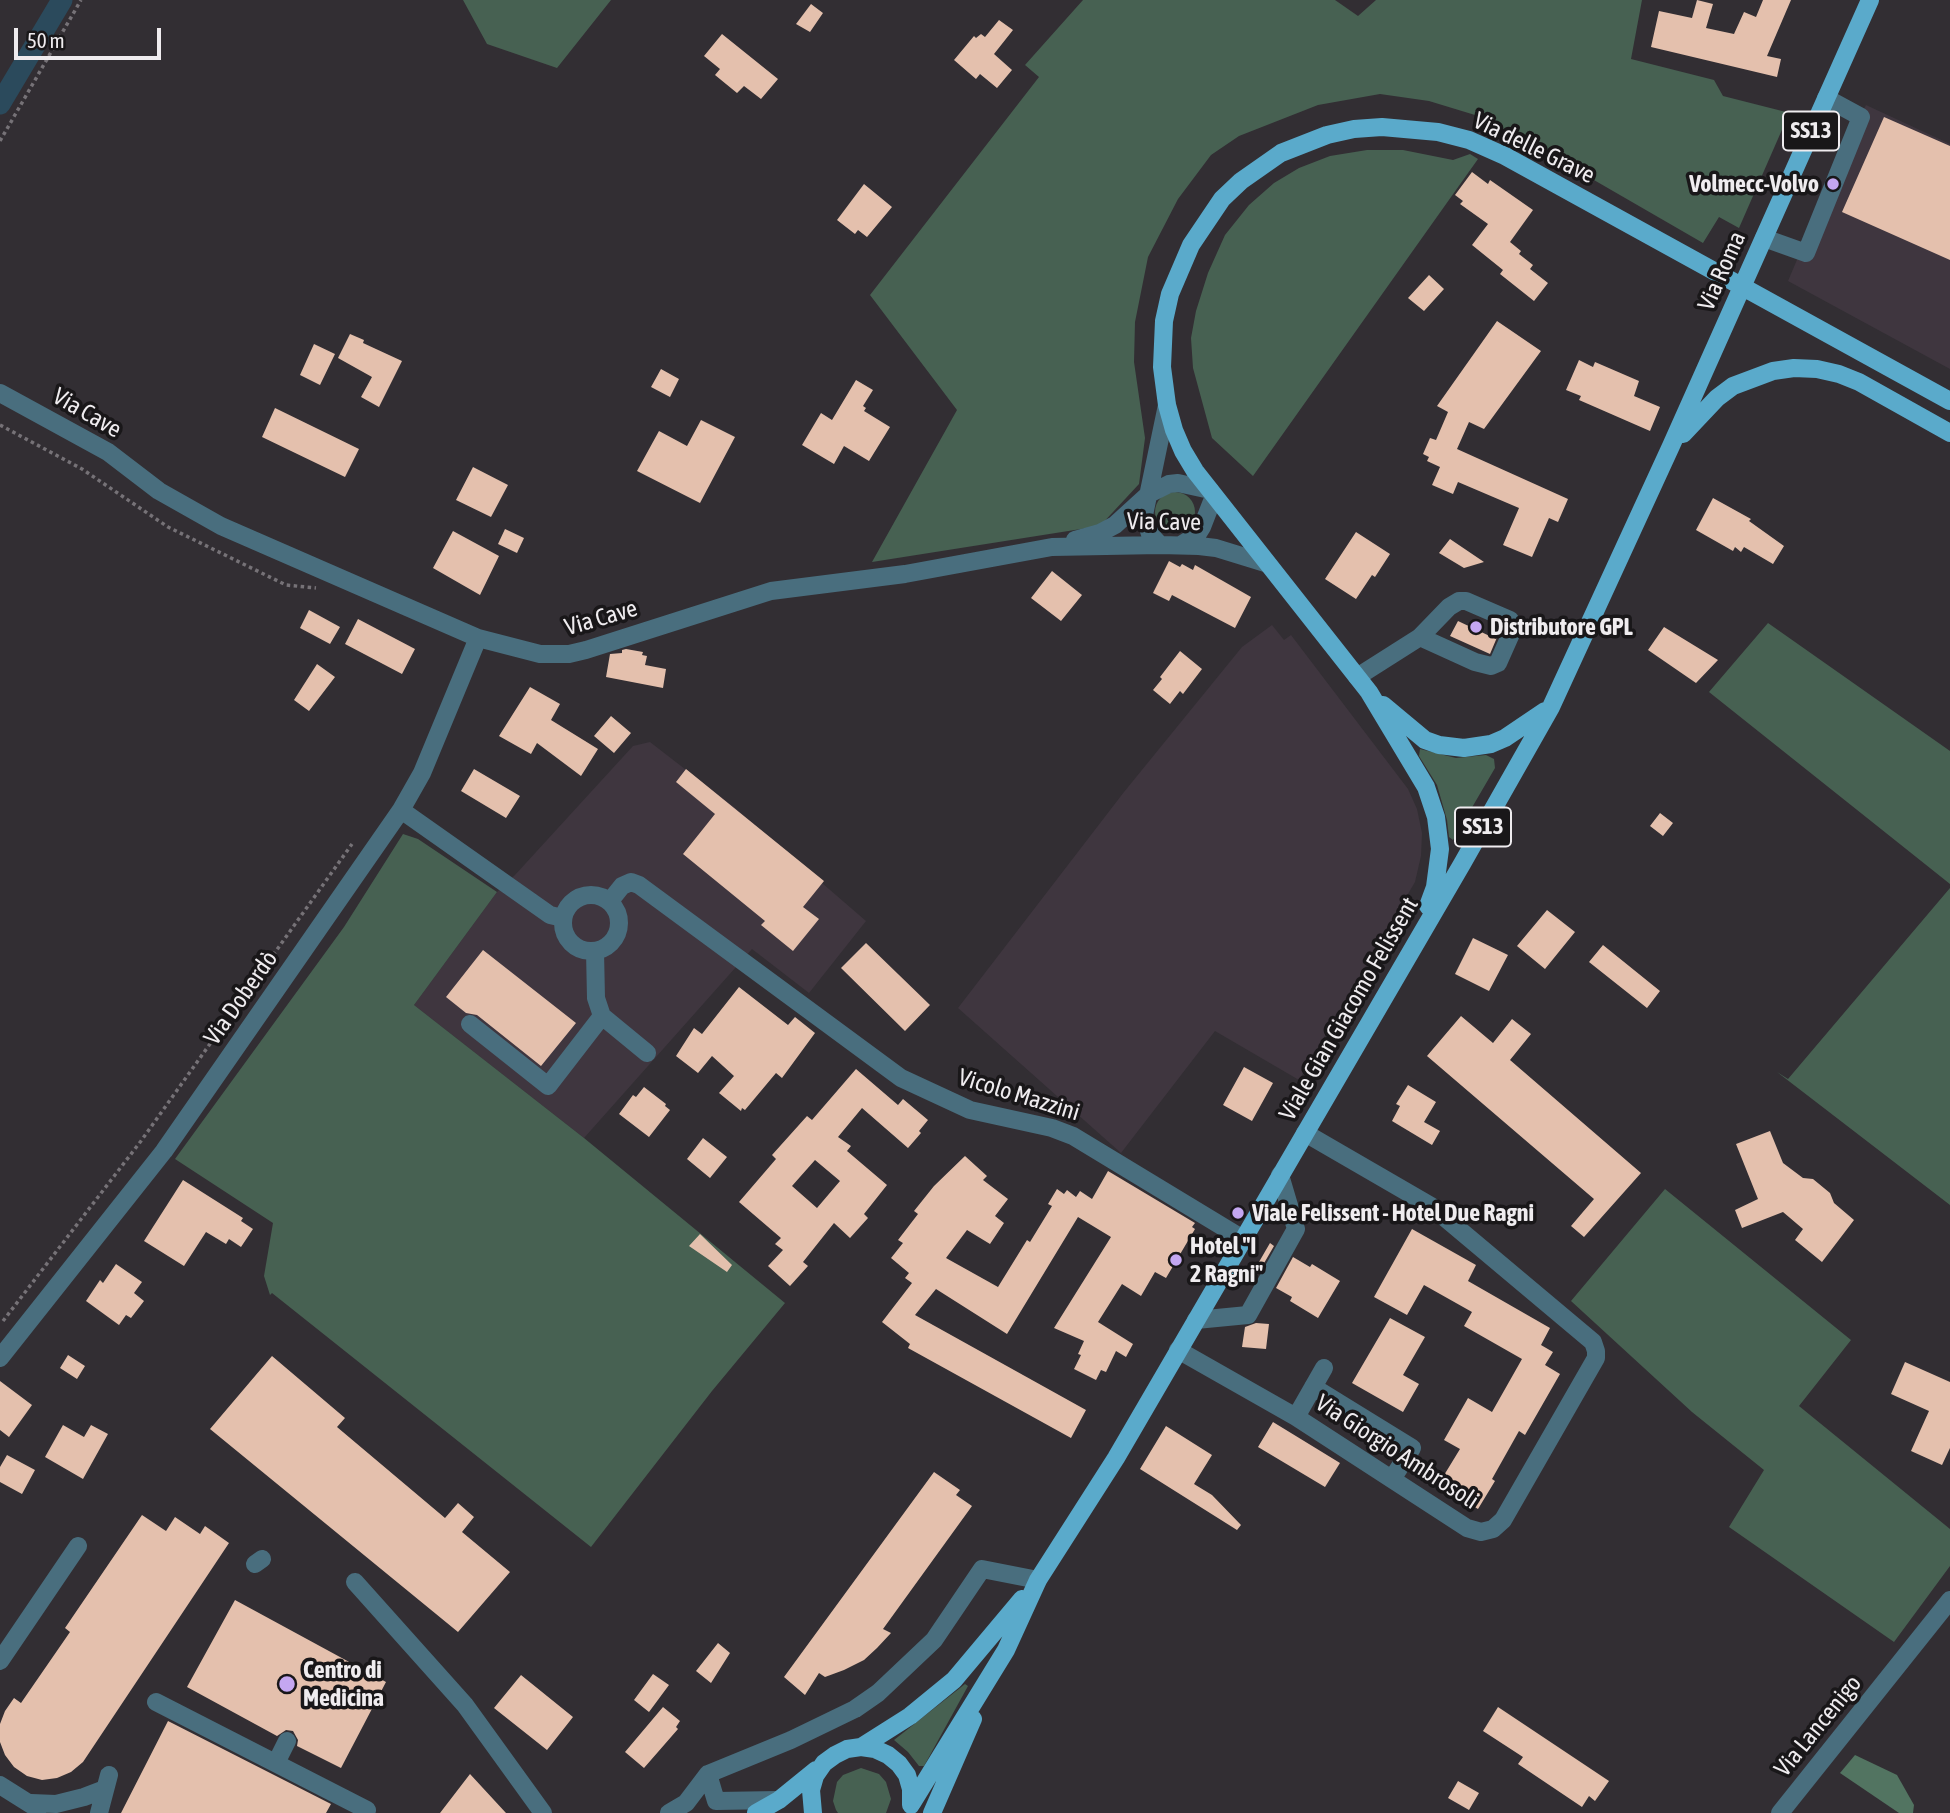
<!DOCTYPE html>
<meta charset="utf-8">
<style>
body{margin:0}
#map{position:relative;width:1950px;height:1813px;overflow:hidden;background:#322e33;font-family:"Asap Condensed",sans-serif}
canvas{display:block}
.scale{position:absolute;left:14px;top:28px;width:147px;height:32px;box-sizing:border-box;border:4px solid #efecef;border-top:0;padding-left:9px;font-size:21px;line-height:24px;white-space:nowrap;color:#efecef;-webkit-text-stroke:5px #191719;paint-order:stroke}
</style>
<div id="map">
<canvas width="1950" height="1813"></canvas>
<div class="scale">50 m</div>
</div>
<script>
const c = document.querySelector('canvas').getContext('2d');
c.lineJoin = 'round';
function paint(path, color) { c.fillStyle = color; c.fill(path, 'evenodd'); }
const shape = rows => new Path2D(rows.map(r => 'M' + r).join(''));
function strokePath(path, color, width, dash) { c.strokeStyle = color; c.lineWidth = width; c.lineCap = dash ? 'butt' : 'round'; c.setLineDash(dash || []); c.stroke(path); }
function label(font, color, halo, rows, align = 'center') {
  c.font = font + ' "Asap Condensed",sans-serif'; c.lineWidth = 7; c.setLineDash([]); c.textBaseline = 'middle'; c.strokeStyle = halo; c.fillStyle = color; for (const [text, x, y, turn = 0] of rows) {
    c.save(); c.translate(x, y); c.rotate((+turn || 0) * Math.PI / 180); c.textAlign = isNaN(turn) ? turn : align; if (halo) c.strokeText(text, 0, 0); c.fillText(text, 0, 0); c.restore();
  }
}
const built = shape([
 [1866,105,1950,144,1950,369,1788,281,1847,142],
 [1272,625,1284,640,1291,635,1408,789,1417,809,1422,833,1421,856,1415,882,1299,1080,1215,1031,1121,1153,958,1008,1124,792,1242,647],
 [650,742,734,807,866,921,809,993,752,949,584,1138,414,1005,497,892,515,875,633,746]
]);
const green = shape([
 [463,0,611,0,557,68,487,44],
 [1083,0,1335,0,1358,16,1376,0,1642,0,1631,59,1714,80,1723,96,1786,112,1788,116,1739,228,1719,217,1703,243,1516,135,1475,115,1429,101,1380,94,1318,105,1239,136,1211,155,1178,199,1148,257,1135,322,1134,362,1145,438,1139,484,1100,526,872,562,957,410,870,295,1039,77,1025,65],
 [1367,150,1403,150,1453,160,1470,154,1478,159,1253,476,1212,438,1193,368,1191,338,1196,311,1208,273,1225,235,1249,205,1274,183,1299,168,1330,156],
 '1155 512a20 20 0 1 1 40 0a20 20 0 1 1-40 0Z',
 [1768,623,1950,751,1950,884,1709,692],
 [1420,749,1456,758,1486,755,1494,759,1495,768,1453,840,1449,837,1447,820,1437,785,1419,756],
 [403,834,418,839,497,892,414,1005,584,1138,785,1303,712,1391,591,1547,272,1293,270,1295,264,1276,273,1223,175,1159,344,927],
 [1950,888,1950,1205,1777,1072,1788,1079],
 [1665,1189,1851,1340,1799,1406,1950,1529,1950,1566,1894,1642,1729,1527,1764,1470,1692,1412,1571,1301],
 [965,1684,968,1686,924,1766,919,1766,908,1752,894,1740],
 [861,1768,879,1774,886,1782,891,1799,886,1813,838,1813,836,1810,833,1801,837,1782,843,1775]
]);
const forest = shape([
 [1855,1755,1897,1775,1914,1805,1913,1813,1899,1813,1840,1773]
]);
const canal = shape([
 [0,104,62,0]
]);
const building = shape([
 [1697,0,1713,4,1706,28,1734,34,1744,12,1756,17,1763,0,1791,0,1767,56,1781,59,1777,77,1651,47,1659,11,1692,18],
 [811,4,823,13,810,32,796,24],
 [999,20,1013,30,994,54,1012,70,997,88,980,74,976,79,954,60,974,36,976,38,981,34,985,37],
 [722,34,778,79,761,99,744,86,737,93,715,75,720,69,704,56],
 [1884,117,1950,146,1950,260,1842,212],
 [1472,172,1488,184,1490,180,1533,210,1510,242,1521,251,1519,254,1533,265,1530,269,1548,283,1534,301,1500,274,1503,270,1472,245,1488,224,1460,204,1463,201,1455,195],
 [864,184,892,207,867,237,858,230,855,234,837,220],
 [1429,275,1444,289,1424,311,1408,298],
 [1497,321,1541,351,1484,429,1469,422,1457,449,1568,499,1558,522,1549,518,1532,557,1503,545,1519,508,1458,482,1453,494,1432,485,1440,467,1427,461,1429,457,1423,454,1430,438,1436,440,1448,412,1437,406],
 [350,334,364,340,363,343,402,361,379,407,361,397,372,377,338,358],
 [314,344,335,354,320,385,300,375],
 [1579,360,1593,367,1595,362,1639,381,1634,396,1660,407,1650,431,1579,400,1581,396,1566,390],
 [661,369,679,379,670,397,651,387],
 [856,380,873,390,863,406,866,408,864,411,890,427,869,461,844,446,834,464,802,445,821,413,832,420],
 [275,408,359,449,345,477,262,437],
 [701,420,735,437,700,503,637,471,659,431,687,446],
 [473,467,508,485,491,517,456,500],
 [1713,498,1751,519,1749,521,1784,546,1773,564,1744,547,1741,552,1735,547,1733,551,1696,530],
 [505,529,524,538,517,553,498,544],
 [453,531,499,556,480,595,433,568],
 [1356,532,1390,554,1375,577,1372,575,1356,599,1325,579],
 [1450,539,1484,562,1464,568,1439,553],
 [1169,561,1180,567,1182,564,1193,570,1195,565,1251,597,1235,628,1172,595,1169,601,1153,593],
 [1052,571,1082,595,1061,621,1031,598],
 [309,610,340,627,330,644,300,628],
 [358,619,415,649,402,674,345,644],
 [1458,621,1496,639,1498,635,1490,654,1450,636],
 [1664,627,1718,660,1696,683,1648,650],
 [626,649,643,652,642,655,647,656,645,665,666,669,663,688,606,677,610,654,622,653,622,650],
 [1180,651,1202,669,1183,694,1180,691,1170,704,1153,690,1162,679,1160,677],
 [317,664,335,677,309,711,294,700],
 [530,687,560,704,551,720,598,749,581,776,537,743,531,754,499,736],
 [611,716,631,733,614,753,594,736],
 [474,769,520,796,506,818,461,791],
 [686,769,824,881,803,907,819,919,793,951,761,925,765,921,683,854,715,814,676,782],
 [1660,813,1673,823,1663,836,1650,826],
 [1547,910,1575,932,1545,969,1517,946],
 [1473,938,1508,955,1489,991,1455,974],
 [866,943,930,1005,905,1031,841,968],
 [1603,945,1660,991,1647,1008,1589,962],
 [483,950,576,1023,541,1066,477,1015,466,1013,446,997],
 [739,987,788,1025,795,1017,815,1033,782,1078,776,1073,745,1110,742,1108,741,1111,719,1093,734,1076,712,1056,698,1073,676,1056,694,1028,702,1034],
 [1461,1016,1493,1043,1512,1019,1531,1034,1510,1060,1641,1173,1584,1237,1571,1226,1594,1199,1427,1056],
 [1244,1067,1273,1083,1252,1121,1223,1105],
 [856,1069,898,1105,903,1099,928,1120,919,1131,921,1133,908,1148,862,1108,838,1137,851,1146,847,1151,887,1185,864,1214,868,1218,850,1238,834,1223,803,1262,808,1266,790,1286,768,1266,783,1250,775,1244,781,1238,739,1202,776,1159,772,1155,807,1116,812,1120],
 [815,1160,840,1181,817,1208,792,1186],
 [1408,1085,1436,1102,1424,1122,1440,1131,1432,1145,1392,1121,1400,1106,1396,1104],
 [644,1087,666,1104,665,1106,670,1110,649,1137,619,1114,633,1095,636,1097],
 [1770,1131,1783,1163,1803,1178,1813,1179,1830,1193,1834,1203,1854,1220,1822,1262,1795,1240,1803,1229,1783,1212,1742,1228,1735,1210,1758,1199,1736,1144],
 [703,1138,727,1157,710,1178,687,1159],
 [965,1156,987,1176,983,1180,1008,1199,995,1216,1004,1223,990,1244,967,1230,946,1258,998,1287,1027,1240,1030,1242,1052,1206,1048,1204,1057,1189,1064,1194,1067,1190,1076,1197,1080,1191,1092,1199,1108,1171,1195,1223,1192,1227,1195,1229,1166,1278,1155,1272,1141,1296,1122,1284,1098,1322,1133,1344,1126,1357,1116,1351,1106,1372,1101,1370,1096,1380,1074,1369,1081,1355,1078,1354,1084,1341,1054,1328,1111,1237,1078,1217,1007,1334,936,1289,915,1315,1086,1410,1071,1438,908,1348,910,1344,882,1322,912,1283,905,1278,909,1273,891,1258,903,1243,898,1240,918,1214,914,1211,934,1186],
 [183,1180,243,1218,241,1221,253,1229,241,1247,229,1239,226,1244,206,1232,184,1266,144,1241],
 [1412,1229,1476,1265,1468,1281,1550,1328,1541,1345,1553,1352,1545,1365,1560,1374,1525,1435,1519,1431,1492,1479,1495,1481,1478,1509,1438,1485,1460,1449,1444,1440,1468,1398,1492,1412,1522,1359,1464,1326,1472,1312,1424,1285,1407,1315,1374,1297],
 [700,1234,732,1265,727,1272,689,1246],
 [1270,1243,1274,1246,1256,1277,1252,1274],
 [1293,1257,1310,1267,1312,1264,1340,1281,1318,1318,1290,1301,1292,1297,1276,1288],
 [116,1264,142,1282,134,1293,144,1301,131,1318,126,1315,119,1325,86,1301,100,1280,103,1283],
 [1390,1318,1425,1337,1403,1375,1419,1384,1403,1412,1352,1383],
 [1256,1323,1269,1324,1266,1349,1242,1347,1245,1327],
 [68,1355,85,1366,77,1379,60,1368],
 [272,1356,345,1418,337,1427,445,1518,458,1503,474,1517,462,1532,510,1572,458,1632,210,1429],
 [1905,1362,1950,1382,1950,1448,1942,1465,1911,1451,1929,1411,1891,1394],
 [0,1381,32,1405,9,1437,0,1430],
 [1273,1422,1340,1463,1325,1487,1258,1447],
 [63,1425,84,1437,91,1425,108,1434,83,1479,45,1457],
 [1166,1426,1212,1455,1194,1484,1212,1495,1241,1525,1237,1530,1140,1469],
 [7,1455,35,1470,22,1494,0,1482,0,1467],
 [934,1472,960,1490,956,1495,972,1506,883,1629,891,1633,877,1648,864,1660,844,1670,825,1677,819,1673,805,1695,784,1677],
 [142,1515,166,1531,175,1517,200,1534,205,1526,229,1543,83,1762,71,1772,57,1778,42,1780,27,1776,14,1767,5,1755,0,1742,0,1724,5,1711,14,1698,21,1703,70,1632,65,1628],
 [235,1600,386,1682,341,1768,297,1746,298,1740,293,1731,286,1730,277,1736,187,1687],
 [718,1643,730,1653,711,1683,696,1671],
 [653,1674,669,1685,649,1712,634,1700],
 [521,1675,573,1717,547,1750,494,1708],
 [663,1707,680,1721,676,1727,678,1729,644,1768,625,1752],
 [1498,1707,1609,1781,1595,1801,1589,1796,1582,1807,1518,1764,1523,1757,1483,1731],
 [168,1721,331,1804,326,1813,121,1813],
 [470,1774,506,1813,440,1813],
 [1458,1781,1479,1793,1469,1810,1448,1798]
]);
const path = shape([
 [0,141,81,0],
 [0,425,82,469,168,527,286,585,316,588],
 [3,1321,141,1141,352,844]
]);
const minor = shape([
 [1764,238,1806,253,1861,117,1826,98],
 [0,393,108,452,159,491,221,526,478,638,540,654,569,654,586,650,771,591,905,574,1052,547,1160,545,1199,546,1216,548,1268,564],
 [1075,540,1100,533,1115,525,1149,494,1169,484,1178,483,1210,490],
 [1160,545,1150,534,1144,515,1167,405],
 [1181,545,1197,535,1202,527,1214,496],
 [1357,677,1420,637,1449,607,1459,601,1466,601,1510,620,1514,627,1498,663,1491,666,1475,662,1420,637],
 [401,810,550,915,563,918],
 '563 923a28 28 0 1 1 56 0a28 28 0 1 1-56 0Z',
 [610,901,622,886,631,882,639,885,901,1078,970,1110,1052,1128,1073,1136,1243,1239],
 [595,951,596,998,602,1016,647,1053],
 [470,1024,548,1086,602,1016],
 [1196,1320,1248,1315,1296,1229,1280,1175],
 [1178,1350,1296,1417,1467,1528,1481,1532,1493,1529,1503,1520,1596,1358,1596,1351,1593,1342,1431,1206,1305,1133],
 [0,1358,164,1151,401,810,422,773,478,638],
 [1313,1387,1412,1448,1392,1479],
 [1296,1417,1324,1368],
 [255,1564,262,1559],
 [355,1582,465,1705,543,1813],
 [0,1661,78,1546],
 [156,1702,367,1810],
 [276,1763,287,1741],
 [0,1785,38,1809],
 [779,1800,716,1801,708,1774,791,1740,855,1709,878,1693,934,1640,982,1569,1038,1580],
 [31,1803,56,1804,84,1797,105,1789],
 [99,1813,109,1775],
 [669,1813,686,1803,708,1774],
 [1780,1813,1950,1600]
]);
const major = shape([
 [1683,434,1717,398,1733,386,1773,371,1794,368,1817,369,1839,374,1859,382,1950,433],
 [1383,705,1425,740,1439,745,1464,748,1491,744,1505,738,1545,711],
 [1428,906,1435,887,1440,849,1436,817,1426,787,1369,692,1195,471,1183,451,1174,430,1167,405,1162,367,1164,321,1170,294,1191,245,1222,199,1241,181,1281,153,1327,135,1354,129,1382,127,1438,132,1469,140,1505,156,1950,401],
 [861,1747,910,1716,954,1680,1022,1599],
 [912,1803,1006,1650,1038,1580,1116,1458,1462,864,1551,707,1671,446,1870,0],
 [756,1813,779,1800,816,1770],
 [813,1813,811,1790,815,1776,824,1763,835,1755,847,1749,861,1747,875,1749,888,1755,899,1764,907,1775,911,1789,911,1805],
 [932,1813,973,1719]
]);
const markers = [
 [1833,184,7,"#c4a7f1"],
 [1476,627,7,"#c4a7f1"],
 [1238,1213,7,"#c4a7f1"],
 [1176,1260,7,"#c4a7f1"],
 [287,1684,9,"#c4a7f1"]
];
const shields = [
 [1811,131,56],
 [1483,827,56]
];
const shieldNames = [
 ["SS13",1811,131],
 ["SS13",1483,827]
];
const streetNames = [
 ["Via delle Grave",1534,148,26],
 ["Via Roma",1722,271,-66],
 ["Via Cave",87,413,30],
 ["Via Cave",1164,522,1],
 ["Via Cave",601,618,-16],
 ["Via Doberdò",241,998,-55],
 ["Viale Gian Giacomo Felissent",1349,1009,-60],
 ["Vicolo Mazzini",1019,1095,17],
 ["Via Giorgio Ambrosoli",1397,1452,33],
 ["Via Lancenigo",1818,1726,-51]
];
const poiNames = [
 ["Volmecc-Volvo",1819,184,"right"],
 ["Distributore GPL",1490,627],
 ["Viale Felissent - Hotel Due Ragni",1252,1213],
 ["Hotel \"I",1190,1246],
 ["2 Ragni\"",1190,1274],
 ["Centro di",303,1670],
 ["Medicina",303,1698]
];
paint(built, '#3f363f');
paint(green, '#476152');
paint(forest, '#527461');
strokePath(canal, '#2b4a5c', 21);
paint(building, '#e4c0ad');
strokePath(path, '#767277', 3.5, [3.5, 3.5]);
strokePath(minor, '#496e7e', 18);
strokePath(major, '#5aaacb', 18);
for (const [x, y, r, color] of markers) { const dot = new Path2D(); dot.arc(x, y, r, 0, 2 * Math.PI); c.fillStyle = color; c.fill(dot); strokePath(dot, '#191719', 2.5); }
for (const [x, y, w] of shields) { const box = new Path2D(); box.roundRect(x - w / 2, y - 19.5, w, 39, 5); c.fillStyle = '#191719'; c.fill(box); strokePath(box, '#efecef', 2); }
label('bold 23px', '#efecef', null, shieldNames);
label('24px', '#efecef', '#191719', streetNames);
label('bold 24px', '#efecef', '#191719', poiNames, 'left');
</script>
